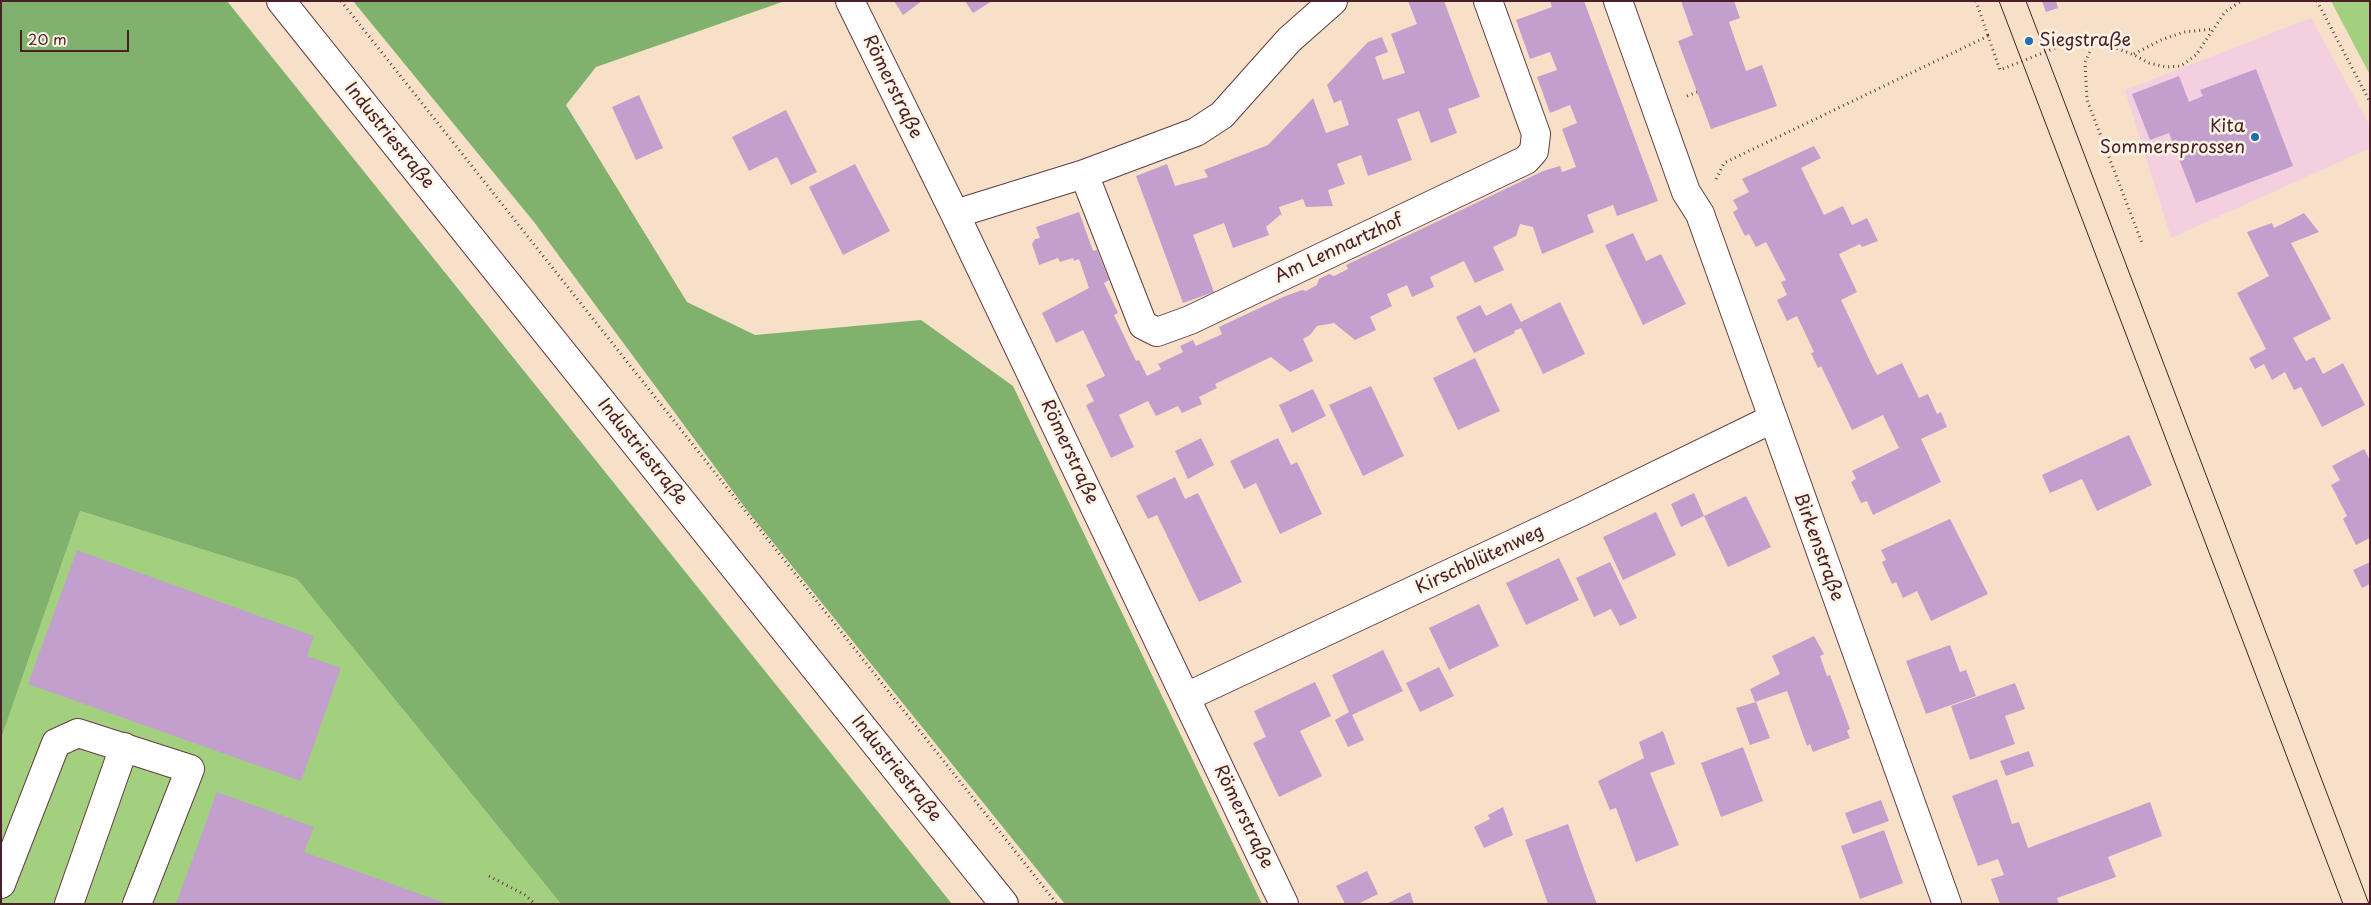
<!DOCTYPE html>
<meta charset="utf-8">
<style>
body{margin:0}
#map{position:relative;width:2371px;height:905px;overflow:hidden;background:#f6e1c8;font-family:"Playpen Sans",sans-serif}
canvas{display:block}
.frame{position:absolute;inset:0;border:2px solid #4a1f2b;pointer-events:none}
.scale{position:absolute;left:20px;top:30px;width:109px;height:22px;box-sizing:border-box;border:2px solid #4a1f2b;border-top:0;padding-left:6px;font-size:15px;line-height:18px;white-space:nowrap;color:#4a1f2b;-webkit-text-stroke:4px #fcf5e5;paint-order:stroke}
</style>
<div id="map">
<canvas width="2371" height="905"></canvas>
<div class="frame"></div>
<div class="scale">20 m</div>
</div>
<script>
const c = document.querySelector('canvas').getContext('2d');
c.lineJoin = 'round';
function paint(path, color) { c.fillStyle = color; c.fill(path, 'evenodd'); }
const shape = rows => new Path2D(rows.map(r => 'M' + r).join(''));
function strokePath(path, color, width, dash) { c.strokeStyle = color; c.lineWidth = width; c.lineCap = dash ? 'butt' : 'round'; c.setLineDash(dash || []); c.stroke(path); }
function label(font, color, halo, rows, align = 'center') {
  c.font = font + ' "Playpen Sans",sans-serif'; c.lineWidth = 5; c.setLineDash([]); c.textBaseline = 'middle'; c.strokeStyle = halo; c.fillStyle = color; for (const [text, x, y, turn = 0] of rows) {
    c.save(); c.translate(x, y); c.rotate((+turn || 0) * Math.PI / 180); c.textAlign = isNaN(turn) ? turn : align; if (halo) c.strokeText(text, 0, 0); c.fillText(text, 0, 0); c.restore();
  }
}
const built = shape([
 [2311,18,2370,126,2370,148,2171,238,2125,90]
]);
const green = shape([
 [2331,1,2370,1,2370,75],
 [80,511,297,579,561,904,1,904,1,739]
]);
const forest = shape([
 [1,1,227,1,952,904,561,904,297,579,80,511,1,739],
 [353,1,785,1,596,67,566,105,687,302,755,335,921,320,1013,386,1262,904,1065,904,746,509,534,222]
]);
const building = shape([
 [894,1,922,1,903,15],
 [965,1,992,1,973,13],
 [1408,1,1444,1,1480,97,1448,109,1457,133,1431,143,1419,111,1397,119,1412,160,1368,176,1361,155,1337,164,1345,184,1328,190,1333,206,1306,207,1303,199,1279,207,1282,216,1280,215,1266,227,1269,235,1233,248,1224,223,1193,235,1214,292,1183,303,1136,176,1167,164,1175,186,1208,177,1204,170,1268,145,1313,98,1326,133,1349,125,1341,100,1334,103,1327,85,1368,42,1382,37,1388,52,1375,57,1383,80,1405,73,1391,34,1417,24],
 [1550,1,1584,1,1658,201,1617,216,1613,205,1587,215,1594,232,1542,254,1533,227,1520,224,1516,236,1493,247,1504,270,1475,283,1464,261,1430,277,1434,287,1412,297,1407,285,1387,294,1392,306,1370,317,1376,330,1355,340,1334,323,1317,326,1310,335,1303,339,1313,361,1290,372,1271,357,1215,384,1217,388,1199,397,1202,404,1182,413,1178,406,1156,416,1148,401,1119,415,1134,447,1111,458,1086,405,1094,401,1086,385,1105,376,1083,330,1056,343,1042,313,1089,288,1079,259,1074,261,1073,258,1060,262,1058,258,1039,265,1032,244,1035,239,1040,238,1036,227,1079,212,1093,251,1097,250,1109,280,1104,283,1118,313,1114,315,1136,361,1139,360,1147,376,1161,369,1158,364,1183,352,1180,346,1193,340,1196,346,1222,334,1219,327,1283,297,1302,290,1306,291,1317,285,1319,279,1329,274,1334,276,1348,269,1346,265,1543,171,1560,166,1562,172,1576,167,1562,129,1577,123,1570,105,1550,113,1537,77,1557,70,1550,52,1530,59,1516,20,1552,7],
 [1681,1,1734,1,1740,18,1729,22,1746,71,1762,65,1777,106,1711,129,1678,41,1693,35],
 [2042,1,2056,1,2058,8,2046,12],
 [2256,69,2293,166,2196,203,2169,133,2150,140,2132,94,2179,76,2189,102,2203,96,2200,90],
 [639,95,663,148,636,160,612,107],
 [786,110,817,172,791,185,777,157,749,171,732,137],
 [1814,146,1821,158,1801,168,1824,215,1843,206,1852,225,1867,218,1878,241,1862,247,1860,244,1839,254,1857,292,1841,300,1869,359,1877,375,1902,363,1919,398,1928,394,1937,414,1941,412,1947,427,1921,439,1941,482,1873,515,1867,501,1861,503,1851,482,1856,479,1852,471,1899,448,1883,415,1852,430,1821,366,1818,368,1811,353,1814,352,1797,316,1787,321,1777,300,1787,295,1781,282,1786,280,1766,242,1756,247,1749,234,1745,236,1733,212,1738,209,1733,200,1749,192,1742,179],
 [855,164,890,231,843,255,809,187],
 [2304,213,2319,232,2291,243,2331,319,2293,338,2306,361,2314,357,2323,374,2343,363,2365,405,2322,427,2301,387,2294,390,2285,372,2272,380,2264,364,2255,369,2249,358,2266,349,2237,293,2269,276,2247,232,2272,223,2274,228],
 [1633,233,1646,261,1661,254,1686,304,1643,325,1605,245],
 [1560,302,1585,354,1543,374,1521,328,1514,331,1515,333,1474,353,1456,317,1480,305,1486,316,1511,303,1521,322],
 [1475,358,1500,411,1458,430,1433,378],
 [1371,386,1404,456,1363,476,1329,405],
 [1313,389,1326,416,1292,433,1279,405],
 [2129,435,2152,485,2097,511,2082,479,2050,493,2042,475],
 [1201,438,1214,465,1188,479,1175,451],
 [1278,438,1291,465,1297,462,1322,514,1280,534,1256,483,1244,489,1230,461],
 [2364,449,2370,460,2370,538,2356,545,2343,519,2347,516,2331,485,2340,480,2332,466],
 [1175,477,1185,499,1198,493,1242,582,1199,602,1157,515,1148,519,1136,496],
 [1694,493,1704,516,1746,496,1771,547,1728,567,1704,516,1681,527,1671,504],
 [1656,512,1676,555,1623,580,1603,537],
 [1950,519,1988,594,1931,621,1917,591,1903,598,1896,582,1892,584,1882,562,1886,560,1881,550],
 [77,550,314,636,307,656,341,668,301,781,28,684],
 [1559,558,1579,600,1526,625,1506,583],
 [1610,562,1637,618,1620,626,1611,609,1594,617,1576,578],
 [2370,562,2370,584,2362,588,2353,570],
 [1479,604,1499,646,1449,670,1429,628],
 [1814,636,1824,654,1820,656,1827,676,1830,675,1850,729,1847,731,1850,738,1813,752,1810,744,1807,746,1787,691,1755,702,1750,689,1780,674,1772,656],
 [1950,645,1960,672,1966,670,1976,696,1926,714,1906,661],
 [1383,650,1403,691,1352,715,1364,740,1348,747,1335,720,1349,712,1332,675],
 [1439,667,1454,696,1420,712,1406,683],
 [1315,682,1331,716,1300,731,1322,776,1279,797,1253,743,1266,737,1254,711],
 [2015,683,2025,709,2005,716,2015,744,1970,760,1951,706],
 [1756,702,1770,738,1750,745,1736,708],
 [1663,731,1675,764,1650,773,1679,845,1636,862,1616,808,1610,810,1598,781,1644,758,1639,742],
 [1743,747,1763,801,1721,817,1701,763],
 [2029,751,2034,766,2006,776,2000,761],
 [1997,779,2012,824,2019,822,2028,848,2150,802,2162,836,2108,857,2116,877,2057,898,2059,904,2000,904,1991,879,2004,875,1998,859,1978,866,1952,796],
 [217,792,314,827,304,852,447,904,176,904],
 [1881,800,1889,821,1853,834,1845,813],
 [1503,807,1513,835,1484,848,1474,827,1490,819,1488,815],
 [1568,824,1586,875,1597,904,1548,904,1532,859,1525,840],
 [1884,830,1903,883,1860,899,1841,846],
 [1367,871,1378,894,1358,904,1345,904,1336,886],
 [1410,892,1414,904,1386,904]
]);
const path = shape([
 [341,1,1057,904],
 [1976,1,1988,36],
 [2317,1,2370,102],
 [2094,43,2085,62,2087,100,2142,243],
 [2134,54,2161,40,2184,32,2213,29],
 [1687,96,1697,92],
 [1716,179,1724,163,1988,36,2000,70,2070,42,2081,41,2113,47,2134,55,2149,63,2166,67,2181,66,2196,55,2225,12,2241,1],
 [489,876,525,895,535,904]
]);
const minor = shape([
 [850,1,955,214,1284,904],
 [1618,1,1686,192,1700,214,1947,904],
 [1084,174,1143,325,1157,332,1190,320,1526,160,1534,151,1536,134,1488,1],
 [955,214,1084,174,1196,132,1222,115,1289,40,1333,1],
 [1186,697,1581,512,1772,419],
 [1,884,56,743,78,733,190,769,137,904],
 [69,904,124,747]
]);
const major = shape([
 [281,1,1004,904]
]);
const tram = shape([
 [1999,1,2343,904],
 [2026,1,2369,904]
]);
const markers = [
 [2029,41,5,"#1f6fb2"],
 [2255,137,5,"#1f6fb2"]
];
const poiNames = [
 ["Siegstraße",2039,41],
 ["Kita",2245,127,"right"],
 ["Sommersprossen",2245,148,"right"]
];
const streetNames = [
 ["Römerstraße",892,87,64],
 ["Industriestraße",389,136,51],
 ["Am Lennartzhof",1339,249,-25],
 ["Industriestraße",642,452,51],
 ["Römerstraße",1069,452,65],
 ["Birkenstraße",1818,547,70],
 ["Kirschblütenweg",1480,560,-25],
 ["Industriestraße",896,769,51],
 ["Römerstraße",1243,817,64]
];
paint(built, '#f3cfe0');
paint(green, '#a2d07e');
paint(forest, '#81b26d');
paint(building, '#c39fce');
strokePath(minor, '#643c43', 30);
strokePath(major, '#643c43', 30);
strokePath(path, '#643c43', 3, [1, 4]);
strokePath(minor, '#fff', 28);
strokePath(major, '#fff', 28);
strokePath(tram, '#4a1f2b', 1);
for (const [x, y, r, color] of markers) { const dot = new Path2D(); dot.arc(x, y, r, 0, 2 * Math.PI); c.fillStyle = color; c.fill(dot); strokePath(dot, '#fcf5e5', 2); }
label('18px', '#4a1f2b', '#fcf5e5', poiNames, 'left');
label('18px', '#4a1f2b', '#fcf5e5', streetNames);
</script>
